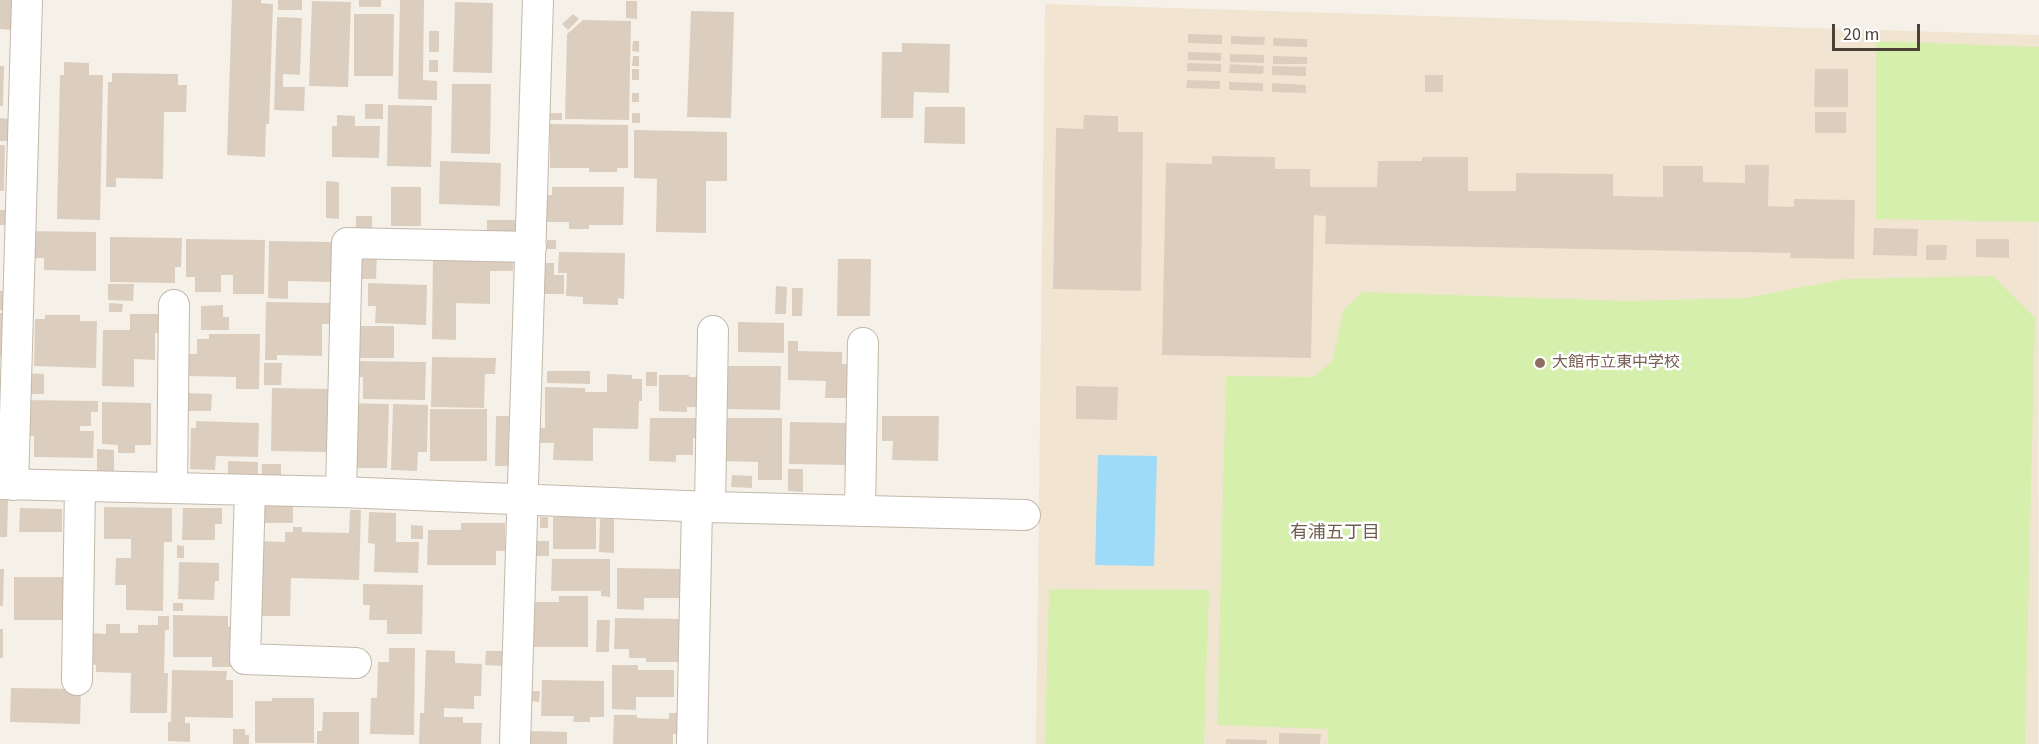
<!DOCTYPE html>
<meta charset="utf-8">
<style>
body{margin:0}
#map{position:relative;width:2039px;height:744px;overflow:hidden;background:#f6f1e8;font-family:"Source Sans 3",sans-serif}
canvas{display:block}
.scale{position:absolute;left:1832px;top:24px;width:88px;height:27px;box-sizing:border-box;border:3px solid #4b4136;border-top:0;padding-left:8px;font-size:18px;line-height:21px;white-space:nowrap;color:#4b4136;-webkit-text-stroke:4px #fff;paint-order:stroke}
</style>
<div id="map">
<canvas width="2039" height="744"></canvas>
<div class="scale">20 m</div>
</div>
<script>
const c = document.querySelector('canvas').getContext('2d');
c.lineJoin = 'round';
function paint(path, color) { c.fillStyle = color; c.fill(path, 'evenodd'); }
const shape = rows => new Path2D(rows.map(r => 'M' + r).join(''));
function strokePath(path, color, width, dash) { c.strokeStyle = color; c.lineWidth = width; c.lineCap = dash ? 'butt' : 'round'; c.setLineDash(dash || []); c.stroke(path); }
function label(font, color, halo, rows, align = 'center') {
  c.font = font + ' "Source Sans 3","Noto Sans JP",sans-serif'; c.lineWidth = 5; c.setLineDash([]); c.textBaseline = 'middle'; c.strokeStyle = halo; c.fillStyle = color; for (const [text, x, y, turn = 0] of rows) {
    c.save(); c.translate(x, y); c.rotate((+turn || 0) * Math.PI / 180); c.textAlign = isNaN(turn) ? turn : align; if (halo) c.strokeText(text, 0, 0); c.fillText(text, 0, 0); c.restore();
  }
}
const education = shape([
 [1045,4,2039,35,2038,744,1036,744]
]);
const green = shape([
 [1876,41,2039,47,2039,222,1876,219],
 [1993,276,2035,318,2025,744,1328,744,1328,729,1217,725,1226,376,1314,377,1333,360,1343,310,1363,292,1628,301,1746,298,1845,279],
 [1049,589,1209,590,1204,744,1045,744]
]);
const water = shape([
 [1098,455,1157,456,1154,566,1095,565]
]);
const building = shape([
 [0,0,12,0,12,30,0,29],
 [232,0,261,0,261,3,273,4,269,124,266,124,265,157,227,155],
 [278,0,302,0,302,10,278,10],
 [359,0,381,0,381,7,359,7],
 [400,0,424,0,423,80,437,81,437,100,398,99],
 [312,1,351,2,348,87,309,86],
 [626,1,637,1,637,19,626,18],
 [455,2,493,3,492,73,453,72],
 [691,11,734,12,731,118,687,117],
 [354,14,394,14,393,76,354,76],
 [573,14,579,19,568,30,562,24],
 [277,17,302,18,300,75,283,74,283,87,305,87,304,111,274,110],
 [583,20,631,21,629,120,565,119,567,34],
 [429,31,439,31,439,52,429,52],
 [1188,34,1222,35,1222,44,1188,43],
 [1231,36,1265,37,1264,45,1231,44],
 [1273,38,1307,39,1307,47,1273,46],
 [633,41,639,41,639,52,632,51],
 [902,43,950,44,949,93,914,92,913,118,881,118,882,52,902,52],
 [1188,52,1221,53,1221,61,1188,60],
 [1230,54,1264,55,1264,63,1230,62],
 [633,56,639,56,639,66,632,66],
 [1273,56,1307,57,1307,64,1273,64],
 [429,60,438,60,438,72,429,72],
 [64,62,89,63,89,75,103,75,100,220,57,219,60,75,64,75],
 [1187,63,1221,64,1221,72,1187,71],
 [1230,64,1264,66,1263,74,1229,73],
 [0,66,4,66,3,106,0,106],
 [1272,66,1306,67,1306,76,1272,75],
 [632,69,639,69,639,80,632,80],
 [1815,69,1848,69,1848,107,1814,107],
 [112,73,178,74,178,85,187,85,186,112,164,112,163,179,116,178,116,187,106,187,108,82,112,82],
 [1425,75,1443,75,1443,92,1425,92],
 [1187,80,1220,81,1220,89,1186,88],
 [1229,82,1263,83,1263,91,1229,90],
 [1272,83,1306,85,1306,93,1272,92],
 [452,84,491,84,490,154,451,153],
 [632,93,639,93,639,102,632,102],
 [365,104,383,104,383,119,365,119],
 [388,105,432,106,431,167,387,166],
 [925,107,965,107,965,144,924,143],
 [1815,112,1846,112,1846,133,1815,133],
 [549,113,562,113,562,120,549,120],
 [632,113,640,113,640,123,632,123],
 [337,115,355,116,355,126,380,126,379,158,332,157,332,126,337,126],
 [1084,115,1118,116,1118,132,1143,132,1141,291,1053,289,1056,128,1083,129],
 [0,118,10,119,10,141,0,141],
 [550,124,628,125,628,168,617,168,617,172,589,172,589,168,550,168],
 [634,130,727,132,727,181,706,181,706,233,656,232,657,179,634,178],
 [0,145,5,145,4,191,0,191],
 [1212,156,1275,157,1275,169,1310,169,1310,187,1377,187,1378,161,1422,161,1422,157,1468,157,1468,191,1516,191,1516,173,1613,174,1613,196,1663,197,1663,166,1703,166,1703,182,1745,183,1745,165,1769,165,1768,206,1794,207,1794,199,1855,200,1854,259,1790,258,1791,253,1325,244,1326,216,1314,215,1311,358,1162,355,1166,163,1212,164],
 [440,161,501,163,500,206,439,204],
 [326,181,339,182,339,219,326,218],
 [391,187,421,187,421,226,391,226],
 [552,187,624,187,623,225,589,225,589,229,569,229,569,222,547,222,547,195,552,195],
 [0,210,6,210,6,225,0,225],
 [356,216,372,216,372,229,356,229],
 [487,220,515,220,515,236,487,236],
 [1874,228,1918,229,1917,256,1873,255],
 [26,231,96,232,96,271,44,270,44,258,25,258],
 [110,237,182,238,181,267,175,267,175,283,110,282],
 [186,239,265,240,264,294,233,294,233,275,221,275,221,292,195,292,195,277,186,277],
 [1976,239,2009,239,2009,258,1976,257],
 [547,240,556,240,556,249,547,249],
 [269,241,331,242,331,282,288,281,288,299,268,298],
 [1926,245,1947,245,1946,260,1926,260],
 [355,252,377,252,376,279,354,279],
 [559,252,625,253,624,299,618,298,618,305,583,304,583,297,566,296,567,273,558,273],
 [433,257,513,258,513,271,490,271,490,304,456,303,456,340,432,339],
 [838,259,871,259,870,316,837,316],
 [545,263,554,263,554,275,564,275,564,294,545,294],
 [368,283,427,285,426,325,375,323,376,306,368,306],
 [108,284,134,284,133,301,108,300],
 [776,286,787,287,786,314,775,314],
 [792,288,803,288,802,316,792,316],
 [0,291,7,291,7,311,0,310],
 [266,302,336,303,335,324,322,324,322,356,277,355,277,360,265,360],
 [109,303,123,304,122,312,109,312],
 [223,305,223,317,229,317,229,330,201,330,201,306],
 [0,313,3,313,2,357,0,357],
 [130,314,161,314,161,333,155,333,155,360,134,359,134,387,102,386,103,330,130,330],
 [45,315,80,315,80,321,97,321,96,368,34,366,35,319,45,319],
 [738,322,784,323,784,353,738,352],
 [356,326,394,326,394,358,356,358],
 [209,334,260,334,259,389,236,389,236,377,187,376,187,354,197,354,197,339,209,339],
 [788,341,798,341,798,351,842,352,842,364,860,364,852,398,825,398,826,381,788,380],
 [432,357,496,358,495,374,485,374,484,408,431,407],
 [351,361,426,362,425,400,363,399,363,377,351,377],
 [264,363,282,363,281,385,264,385],
 [726,366,781,366,780,410,725,409],
 [547,371,590,371,590,384,547,383],
 [646,372,657,372,657,386,646,386],
 [23,373,44,374,44,394,22,394],
 [607,374,632,375,632,379,642,379,642,401,639,401,638,429,593,428,593,461,553,460,554,443,540,443,540,428,545,428,545,387,585,388,585,392,607,392],
 [659,375,689,375,689,377,703,377,698,407,687,407,687,412,659,411],
 [1076,386,1118,387,1117,420,1076,419],
 [272,388,328,389,327,452,271,451],
 [186,393,212,394,211,411,186,411],
 [23,400,98,401,98,412,91,412,91,426,80,426,80,431,94,431,93,458,34,457,34,436,22,436],
 [102,402,151,403,151,445,135,445,135,453,118,453,118,445,102,444],
 [349,403,389,404,387,468,348,468],
 [393,404,428,405,427,452,418,452,417,471,391,470],
 [430,409,487,409,487,461,430,461],
 [496,416,509,416,508,466,495,466],
 [882,416,939,416,938,461,892,460,893,441,882,441],
 [650,418,697,418,697,438,693,438,693,455,676,455,676,462,649,461],
 [721,418,782,418,782,480,758,480,758,462,721,461],
 [196,421,259,423,258,457,216,456,215,470,190,469,191,428,196,428],
 [790,422,849,423,848,465,789,464],
 [97,449,114,450,114,474,97,474],
 [228,461,258,462,258,480,228,480],
 [262,464,281,464,281,481,261,481],
 [788,469,803,469,803,492,788,491],
 [732,475,752,476,752,488,731,487],
 [0,500,8,500,7,537,0,537],
 [264,506,293,506,293,523,264,523],
 [104,507,172,508,172,542,164,542,163,611,126,610,126,585,115,585,116,558,131,558,131,539,104,539],
 [20,508,62,509,62,532,19,532],
 [183,508,222,508,222,524,215,524,215,540,182,540],
 [350,510,361,510,359,580,291,578,290,616,258,616,260,541,285,542,285,532,293,532,293,527,302,527,302,532,349,533],
 [369,512,396,513,396,542,419,542,418,573,374,572,375,544,368,543],
 [540,517,548,517,548,528,540,528],
 [553,517,596,517,596,549,553,549],
 [600,519,614,519,614,553,599,552],
 [461,523,505,523,505,551,496,551,496,565,427,565,428,530,461,530],
 [411,525,423,526,423,539,411,539],
 [535,541,549,541,549,556,535,556],
 [177,545,184,546,184,558,177,558],
 [552,559,610,559,610,597,601,596,601,591,551,591],
 [179,562,219,563,219,581,215,581,214,600,178,599],
 [617,568,683,569,682,598,644,598,644,610,617,609],
 [0,569,4,569,3,606,0,606],
 [14,577,65,577,64,620,14,620],
 [363,584,423,585,422,634,387,634,387,620,369,620,370,605,363,605],
 [559,596,588,596,588,647,534,647,534,602,559,602],
 [173,603,183,603,183,611,173,611],
 [173,615,228,616,228,627,233,627,236,667,212,667,212,657,173,657],
 [158,616,169,616,169,630,165,630,164,673,168,673,167,713,130,713,131,673,96,672,96,665,90,664,91,633,106,634,106,624,120,624,120,633,138,633,138,625,158,625],
 [615,618,684,619,684,662,646,662,646,658,629,658,629,649,614,649],
 [597,620,610,620,609,652,596,652],
 [0,629,3,629,3,658,0,658],
 [389,648,415,648,414,735,370,734,371,698,377,698,378,662,389,662],
 [426,650,455,651,455,663,482,664,481,696,474,696,474,709,444,708,444,717,463,717,463,723,482,723,481,744,419,744,420,713,424,713],
 [486,651,503,651,502,666,485,665],
 [612,665,638,665,638,670,674,670,674,697,636,697,636,710,612,709],
 [172,670,227,671,226,680,233,680,233,718,185,717,185,723,190,723,190,742,168,741,168,722,171,722],
 [542,680,604,681,604,717,590,717,590,722,573,722,574,716,541,716],
 [11,688,81,689,80,724,10,722],
 [531,691,540,691,539,702,530,701],
 [272,698,314,698,314,743,255,743,255,701,272,701],
 [323,712,359,712,359,744,317,744,317,731,322,731],
 [669,713,683,713,683,734,673,734,673,744,613,744,614,715,637,715,637,718,669,719],
 [233,729,245,729,245,735,249,735,249,744,233,744],
 [530,731,567,732,567,744,530,744],
 [1279,733,1321,734,1320,744,1279,744],
 [1226,739,1267,740,1267,744,1226,744]
]);
const street = shape([
 [0,484,341,492,710,507,1025,515],
 [13,485,27,0],
 [172,488,174,305],
 [250,490,245,659,356,663],
 [341,492,347,243,531,247],
 [710,507,713,331],
 [860,511,863,343],
 [77,680,80,486],
 [515,744,538,0],
 [692,744,697,507]
]);
const markers = [
 [1540,363,6,"#8d6e63"]
];
const educationNames = [
 ["大館市立東中学校",1552,363]
];
const neighbourhoodNames = [
 ["有浦五丁目",1335,534]
];
paint(education, '#f1e5d1');
paint(green, '#d6efad');
paint(water, '#9edbf9');
paint(building, '#dccebf');
strokePath(street, '#c3b8aa', 32);
strokePath(street, '#fff', 30);
for (const [x, y, r, color] of markers) { const dot = new Path2D(); dot.arc(x, y, r, 0, 2 * Math.PI); c.fillStyle = color; c.fill(dot); strokePath(dot, '#fff', 2); }
label('16px', '#785e54', '#fff', educationNames, 'left');
label('18px', '#6f5e4c', '#fff', neighbourhoodNames);
</script>
